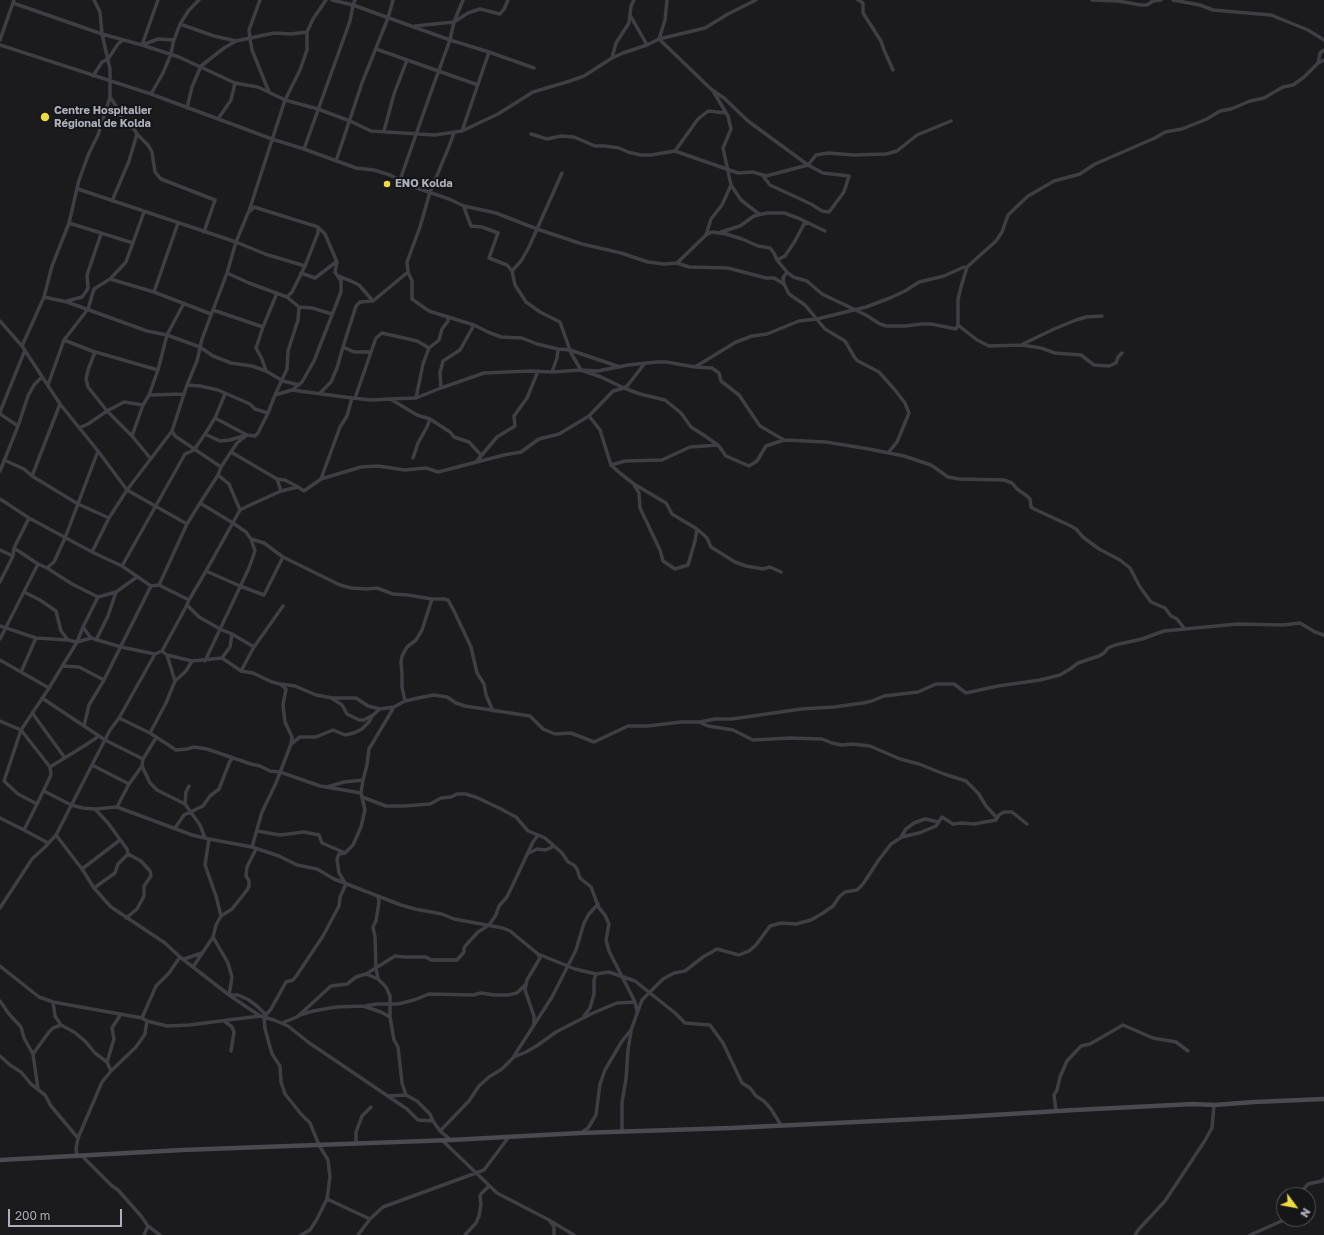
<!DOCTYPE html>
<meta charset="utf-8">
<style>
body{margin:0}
#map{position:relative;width:1324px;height:1235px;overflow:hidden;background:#1b1b1d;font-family:"Golos Text",sans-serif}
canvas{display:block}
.north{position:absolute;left:1276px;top:1187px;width:40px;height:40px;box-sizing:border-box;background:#161618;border:1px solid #53535a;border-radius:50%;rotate:122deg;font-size:11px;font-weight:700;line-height:16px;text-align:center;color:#aeafbc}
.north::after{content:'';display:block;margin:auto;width:14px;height:18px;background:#eedb42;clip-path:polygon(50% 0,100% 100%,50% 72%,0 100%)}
.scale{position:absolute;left:8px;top:1209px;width:114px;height:18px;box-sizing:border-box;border:2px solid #aeafbc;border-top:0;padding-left:5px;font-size:12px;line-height:14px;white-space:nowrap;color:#aeafbc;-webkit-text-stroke:3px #161618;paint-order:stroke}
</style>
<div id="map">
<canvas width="1324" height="1235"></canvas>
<div class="north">N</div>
<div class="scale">200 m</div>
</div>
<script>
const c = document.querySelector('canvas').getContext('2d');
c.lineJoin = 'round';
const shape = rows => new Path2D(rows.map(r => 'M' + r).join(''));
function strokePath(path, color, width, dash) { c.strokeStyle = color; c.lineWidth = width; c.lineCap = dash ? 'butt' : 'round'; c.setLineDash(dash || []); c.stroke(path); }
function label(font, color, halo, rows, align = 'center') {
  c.font = font + ' "Golos Text",sans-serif'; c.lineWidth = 4; c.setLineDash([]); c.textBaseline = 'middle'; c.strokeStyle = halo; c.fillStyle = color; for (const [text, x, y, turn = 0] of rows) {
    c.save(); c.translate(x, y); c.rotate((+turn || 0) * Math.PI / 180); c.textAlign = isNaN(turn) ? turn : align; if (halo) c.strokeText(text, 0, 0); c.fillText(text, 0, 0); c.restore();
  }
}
const minor = shape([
 [260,0,249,30,250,39,252,50,269,92],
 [332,0,353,5,355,0],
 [667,0,665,20,659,39,712,90,724,98,748,121,808,165,823,173,849,176,844,192,829,212,822,211,811,204,770,185,763,176],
 [858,0,863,3,863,13,881,41,884,50,893,70],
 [1092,0,1118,1,1141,5,1147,5,1153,1,1161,0],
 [1173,0,1200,5,1213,10,1271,15,1308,30,1324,40],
 [13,3,102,34,142,45,179,57,235,83,258,87,285,100,318,109,350,121,371,131,435,135,462,131],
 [630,15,647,45],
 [180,24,214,36,236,41,274,33,291,34,307,32],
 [415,26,454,22,468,13,480,9,500,14,504,9,508,0],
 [0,40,14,0],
 [0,45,151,94,272,139,304,149,350,21,353,5,450,40,489,52,462,131,498,114,533,92,570,81,584,76,612,58,623,53,647,45,659,39,705,28,728,14,756,0],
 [142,45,158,0],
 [142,45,158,39,174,40],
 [376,49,478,85],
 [489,52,534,68],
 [612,58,616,43,629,23,631,6,634,0],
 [1318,63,1320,53,1324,50],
 [93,76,102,62,108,59,118,44,123,40],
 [151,94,163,73,171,54,173,43,180,24,189,10,199,0],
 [110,97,116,106,125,125,134,129,137,134,129,161,112,201],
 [187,108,192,87,201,66,224,48,236,41],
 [218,119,231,100,235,83],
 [384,131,394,94,407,60],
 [137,134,148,145,152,152,155,172,161,179,215,200,204,232],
 [531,134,547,139,561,136,574,137,595,146,605,146,619,148,628,152,641,155,651,155,675,151,738,173,753,172,766,176,808,165,816,155,828,153,853,155,886,154,897,151,917,135,951,121],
 [304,149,356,168,374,170,390,175,411,186,449,199,464,206,466,213,471,226,482,227,498,233,489,258,507,265,512,271,515,285,526,302,540,312,560,322,571,353,581,370,601,377,624,388,628,385,645,363],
 [675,151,698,119,708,111,726,113],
 [336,161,362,83,388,18,393,0],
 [400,180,431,92,450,40,454,22,463,0],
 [731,185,741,200,759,214],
 [78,189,236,242,265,254,305,266],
 [464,206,496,213,537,229,582,244,621,253,648,262,664,264,677,263,689,267,728,268,766,278,774,278,784,284],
 [249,211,285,100,300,70,307,50,307,32,313,19,326,0],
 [69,223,133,243],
 [721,232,740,226,754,216,767,213,784,213,798,218,825,231],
 [706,235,711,219,722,205,731,185,723,148,731,129,728,116,713,91],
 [777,260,785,256,795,241,804,224,808,223],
 [677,263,706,235,712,232,726,234,742,239,758,246,770,248,774,253,777,260,787,272,783,278,784,284,789,294,805,305,825,329,845,341,855,358,858,361,879,372,895,390,905,403,909,413,897,442,888,453],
 [512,271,521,261,529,247,562,173],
 [408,272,412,281,412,299,429,311,448,317,448,321,442,329,439,340,429,348,423,364,416,398],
 [787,272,793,277,807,281,822,294,866,315,880,324,886,326,905,326,922,324,931,324,956,329,958,325,958,299,961,287,967,267,996,241,1002,232,1008,215,1028,196,1054,181,1080,174,1095,164,1155,138,1165,132,1182,129,1207,119,1220,111,1231,109,1250,101,1264,98,1283,87,1293,85,1304,77,1318,63,1324,60],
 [227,273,249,283,287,297,299,307,298,320,288,351,287,369,275,395],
 [301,273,315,278,336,262],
 [338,276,351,281,359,285,373,301],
 [110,279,154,292,211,314],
 [154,292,178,223],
 [44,297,67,302,147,331,167,335,200,347,213,356,231,363,252,366,266,371],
 [287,297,292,292,305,266,318,233,318,227],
 [67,301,82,297,85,293,88,288,87,275,101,234],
 [299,307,312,308,332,314],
 [213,310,263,327,277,293],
 [448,317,474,325,488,332,501,337,522,338,537,344,558,349,557,358,552,372],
 [0,321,22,346,60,404,98,451,127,490,172,431,187,385,200,386,218,390,250,404,255,409,268,413,275,395,292,390,352,398,371,400,391,399,416,398,441,388,484,373,529,371,552,372,581,370,598,371,628,365,657,362,666,362,695,367,712,368,719,373,721,381,739,395,760,426,784,440,826,442,869,449,904,456,931,465,948,477,959,479,1004,480,1012,483,1017,489,1027,496,1030,499,1031,507,1034,509,1069,525,1076,529,1083,537,1099,549,1120,560,1130,568,1140,587,1151,602,1165,608,1171,616,1177,619,1184,628],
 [958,325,977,340,989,346,1022,345,1041,348,1055,353,1081,355,1094,365,1109,366,1116,363,1118,357,1122,353],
 [263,327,256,348,262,359,266,371,283,381,299,385],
 [64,340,92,351,158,370],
 [1023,344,1054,329,1076,320,1086,317,1102,316],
 [22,346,44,297,52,266,69,223,79,180,89,153,98,135,110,97,110,69,102,34,100,12,94,0],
 [343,347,354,352,371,352],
 [558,349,570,350,620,367],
 [95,352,88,370,86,379,88,387,107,411,132,436,151,459],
 [695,367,736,342,752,336,767,334,799,321,817,319,866,307,890,298,905,291,919,282,944,276,964,267],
 [48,385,64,340,88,309,94,289,110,279,126,262,144,212],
 [187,385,197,361,202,339,227,273,236,242,248,213,254,207,318,227,325,234,337,262,335,272,341,281,341,292,314,361,302,382,292,390],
 [441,388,440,373,443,361,460,350,474,325],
 [320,393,331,382,337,368,343,347,356,306,360,302,373,301,408,272,407,262,420,227,430,192,448,149,454,133],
 [149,395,183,394],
 [355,398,376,338,382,333,417,341,429,348],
 [392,400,417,415,430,419,450,432,454,437,469,442,481,455],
 [0,412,25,350],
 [0,414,18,426],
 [589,416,600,430,611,465,621,474,634,484,666,503,672,514,697,529,707,538,711,547,735,562,746,566,763,569,770,567,781,572],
 [79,428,88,424,107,411,124,402,143,405],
 [172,431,175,436,221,467],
 [205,434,220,441,230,440,247,435,255,436,258,433,268,413],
 [132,436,143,405,149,395,158,370,167,335,184,303],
 [231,452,277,479,285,480,298,487],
 [413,458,418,443,427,427,430,419],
 [4,460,24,469,32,476,78,504,109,518],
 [476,462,497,437,515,426,514,416,527,398,538,371],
 [611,465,625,461,662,460,690,447,718,445],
 [0,471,18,426,28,396,34,385,42,377],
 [218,475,229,484,240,510],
 [32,476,60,404],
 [277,479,281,491],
 [321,479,340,427,347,416,352,398],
 [634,485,639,493,640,508,660,550,663,561,675,569,688,565,695,541,697,529],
 [0,499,29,518,92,552,122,566,151,586,159,585,189,600,206,571,240,510,250,505,281,491,298,487,304,491,321,479,361,467,378,466,405,470,426,468,438,472,504,455,521,452,539,439,559,434,589,416,613,391,624,388,640,394,665,400,681,413,691,427,702,434,718,445,726,456,749,466,757,461,766,446,784,440],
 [200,503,218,475,221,467,237,443,247,435,215,418],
 [14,548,38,564,47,568,54,562,65,538,98,451],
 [0,550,13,556],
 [92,552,109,518,127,490,187,524],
 [283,557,340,585,351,588,366,589,377,588,393,594,408,595,432,599,422,630,416,640,407,647,402,656,401,662,402,674,402,687,405,701],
 [122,566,185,454,194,450,205,434,215,418,225,394],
 [47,568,72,584,98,597],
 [0,582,13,556,14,548,29,518],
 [159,585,187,524,200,503,233,523,246,532,251,539,264,543,283,557,264,595,240,586,206,571],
 [24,592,40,600,56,611,61,631,68,640],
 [432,599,444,599,448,600,454,611,471,647,477,673,484,684,486,695,493,711],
 [187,605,199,617,220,629,232,634,254,647],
 [0,626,36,638,68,640,77,642,91,638,121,647,155,654,162,651,187,605,189,600],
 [83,627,91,638],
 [0,639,38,564],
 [96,640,108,616,116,592],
 [162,651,167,655,192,661,222,658,230,647,232,634],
 [155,654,119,718,110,730,56,835,82,869,94,888,111,907,165,943,180,957,229,995,260,1016,274,1020,288,1026,308,1042,407,1109,418,1120,433,1121],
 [167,655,175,681],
 [222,658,241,671,253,673,272,682,280,684,286,689,283,705,285,722,292,737,291,744],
 [0,660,49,688],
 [205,661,249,568,255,551,251,539],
 [62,666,79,667,104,680],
 [241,671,254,647,283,606],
 [21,672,36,638],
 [281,684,295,686,316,695,332,698,356,698,368,706,380,709],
 [42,698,105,740,143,759,142,766,129,784,117,807],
 [333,699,342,705,347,714,359,720,364,720,373,715],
 [33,714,65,758],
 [119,718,150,733,176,750,187,749,194,747,207,749,251,764,260,766,270,771,280,772,320,786,361,793],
 [0,721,21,730,50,767,51,775,37,804,18,794,4,781,21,730,49,688,77,642,83,627,98,597,116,592,137,577],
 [84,726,89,705,104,680,151,586],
 [150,733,166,703,175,681,186,671,192,661],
 [143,759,156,738],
 [92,765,129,784],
 [142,766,150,783,157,790,185,804,200,825,205,838],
 [50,767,84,746,99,736],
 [327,787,344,782,363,780],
 [44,791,71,805,83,808,95,809,117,807,192,835,209,839,252,847,279,856,297,865,317,869,334,879,401,905,415,909,442,914,454,919,503,928,510,931,538,954,575,969,596,974,609,972,635,981,675,1013,685,1023,710,1025,723,1043,742,1083,750,1088,756,1096,764,1101,771,1109,781,1125],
 [185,804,186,792,189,786],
 [0,818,24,830,37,804],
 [997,818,999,815,1004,812,1012,812,1027,824],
 [175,828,184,815,203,806,210,796,219,789,230,761,233,758],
 [24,830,48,843],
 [257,831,280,835,304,832,319,835,322,843,343,852],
 [538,835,545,838,562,853,568,862,574,865,577,869,580,878,591,887,599,908,605,915,609,924,606,940,609,951,635,1002,637,1011],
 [901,837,906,829,914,823,925,819,939,822],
 [252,847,262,812,276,783,291,744,300,737,316,737,333,730,345,735,354,733,362,729,369,722,373,715,380,709,394,707,405,701,423,697,434,695,447,697,456,703,465,706,530,716,543,729,555,734,571,733,594,742,628,726,648,726,681,722,700,722,715,719,732,719,801,709,834,707,863,703,872,701,884,696,918,692,936,684,954,684,966,693,998,686,1040,680,1060,675,1070,669,1078,663,1099,656,1104,653,1108,648,1115,645,1142,639,1164,631,1237,624,1283,625,1300,623,1315,632,1324,635],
 [529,853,537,849,546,850,554,846],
 [82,869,120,840],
 [345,883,339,873,337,859,339,854,345,853,353,845,361,827,365,810,361,793,363,780,367,765,369,749,394,707],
 [94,888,115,873,118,864,128,854,127,849,108,823,95,809],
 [378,896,379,902,376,921,373,927,375,937,376,968,378,979,386,987,390,996,390,1017,394,1040,398,1047,402,1083,406,1095],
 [0,908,32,859,45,847,56,835],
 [221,916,232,909,247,890,249,886,249,881,246,876,247,867,256,849],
 [126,918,137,909,144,896,144,886,151,876,150,871,141,861,128,854],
 [213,937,228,963,232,977,229,995,238,995,249,1000,258,1007,266,1015],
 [184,959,202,953],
 [0,966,39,997,53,1002,142,1018,147,1021,167,1026,189,1025,260,1016],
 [193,967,213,937,216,925,221,916,216,896,205,865,209,839],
 [366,974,378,979],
 [0,1001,9,1014,21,1027,24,1038,33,1054,38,1089],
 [53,1002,55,1016,61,1025,74,1032,85,1041,95,1053,107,1062,111,1071],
 [366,1007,381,1012,390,1017],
 [300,1015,313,1011,336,1007,365,1006,377,1004,398,1004,414,1000,429,994,473,995,481,993,494,995,508,995,517,993,526,984],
 [584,1016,590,1008,594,994,594,980,596,974],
 [142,1018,156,986,169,973,180,957],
 [224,1021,232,1027,234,1032,231,1051],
 [282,1023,297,1017,331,986,347,984,356,977,366,974,395,956,404,957,426,957,431,960,457,960,464,952,464,948,467,944,478,932,489,925,496,915,499,906,507,897,533,842,538,835,528,831,516,817,501,809,478,798,466,794,457,794,451,797,441,798,430,804,404,806,386,806,362,797],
 [534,1025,534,1016,525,990,527,980,540,958,538,954],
 [33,1054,49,1032,53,1028,61,1025],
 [0,1056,10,1065,21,1072,31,1084,45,1095,51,1106,78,1138],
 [514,1056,552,997,576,950,584,923,589,914,598,904],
 [107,1062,114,1039,112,1028,121,1014],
 [387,1096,406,1095,417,1101,430,1114,433,1121,440,1131,451,1140],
 [1056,1111,1054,1095,1057,1090,1060,1077,1067,1061,1081,1046,1090,1044,1123,1025,1153,1038,1176,1042,1188,1051],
 [440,1131,469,1101,479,1086,489,1077,502,1069,514,1057,526,1052,538,1045,556,1032,593,1013,617,1003,635,1002],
 [622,1132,622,1102,626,1079,628,1050,631,1031],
 [581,1133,588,1128,596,1115,600,1084,605,1070,622,1041,631,1030,642,1000,663,979,674,973,685,971,703,957,717,949,739,955,749,951,756,945,770,926,781,923,796,924,811,920,823,913,833,906,839,897,845,892,857,890,863,884,878,861,891,844,902,837,919,833,936,826,942,817,953,824,961,823,974,824,996,820,997,818,986,806,978,793,966,781,944,774,919,764,900,759,870,746,852,744,842,745,832,743,822,739,790,738,753,740,733,730,708,726,701,723],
 [443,1141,497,1193,549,1220,574,1235],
 [356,1144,356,1132,362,1116,371,1107],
 [77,1156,76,1149,78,1138,102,1082,111,1071,136,1047,145,1034,147,1021],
 [82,1156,111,1185,118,1190,141,1216,148,1226,160,1235],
 [1299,1195,1308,1184,1322,1181,1324,1179],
 [327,1199,370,1219,383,1207,484,1170,508,1138],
 [550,1221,554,1227,554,1235],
 [144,1235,148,1226],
 [301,1235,310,1230,317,1219,327,1199,330,1177,328,1160,319,1145,310,1123,301,1114,285,1094,281,1082,280,1066,272,1054,265,1029,264,1017,271,1009,286,982,293,980,297,975,323,936,339,906,340,897,346,884],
 [358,1235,370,1219],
 [465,1235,476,1223,479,1216,481,1204,480,1196,481,1194,489,1186],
 [1135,1235,1139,1229,1165,1201,1204,1142,1212,1128,1214,1105],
 [1250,1235,1286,1219]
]);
const secondary = shape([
 [0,1160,182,1150,451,1140,580,1133,731,1128,960,1117,1075,1110,1193,1104,1214,1105,1254,1102,1324,1099]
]);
const markers = [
 [45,117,5,"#eedb42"],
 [387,184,4,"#eedb42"]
];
const poiNames = [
 ["Centre Hospitalier",54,111],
 ["Régional de Kolda",54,124],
 ["ENO Kolda",395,184]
];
strokePath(minor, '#3e3e44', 3.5);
strokePath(secondary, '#4a4a52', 4.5);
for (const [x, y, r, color] of markers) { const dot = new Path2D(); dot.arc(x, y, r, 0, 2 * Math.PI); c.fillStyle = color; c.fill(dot); strokePath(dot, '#161618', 1.5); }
label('bold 11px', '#aeafbc', '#161618', poiNames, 'left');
</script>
